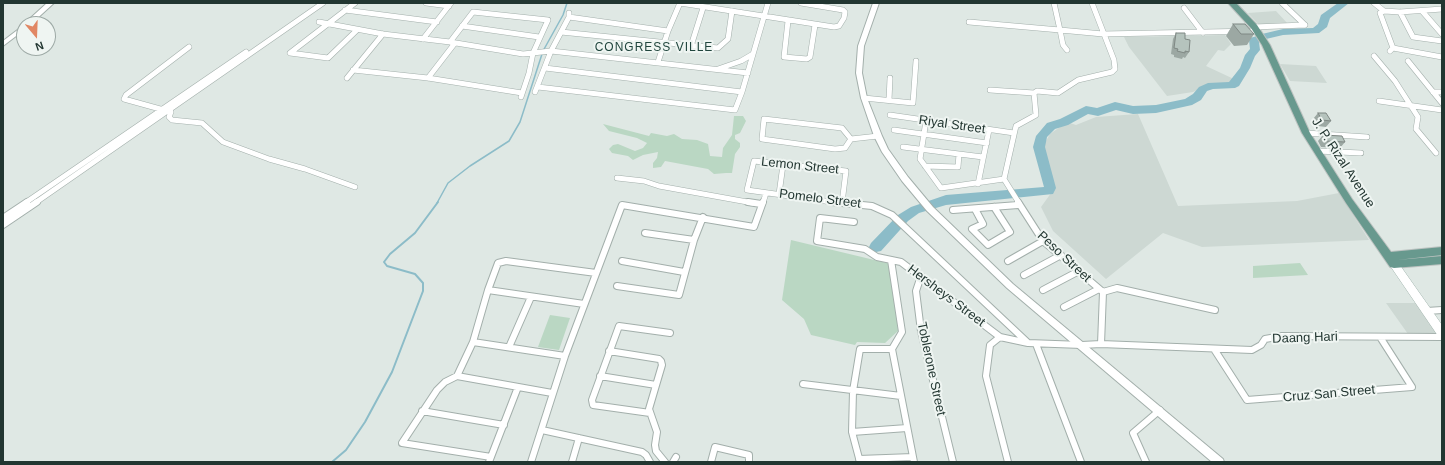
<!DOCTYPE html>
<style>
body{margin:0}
#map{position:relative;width:1445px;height:465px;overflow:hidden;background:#dfe8e4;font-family:Helvetica,sans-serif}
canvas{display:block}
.frame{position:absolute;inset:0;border:4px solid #223631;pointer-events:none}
.north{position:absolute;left:16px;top:16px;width:40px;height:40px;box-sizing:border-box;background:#eff5f2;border:1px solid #9da9a5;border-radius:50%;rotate:161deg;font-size:11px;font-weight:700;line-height:16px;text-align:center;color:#223631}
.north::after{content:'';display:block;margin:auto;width:14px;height:18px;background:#e18764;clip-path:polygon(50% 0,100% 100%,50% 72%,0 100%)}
</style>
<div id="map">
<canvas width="1445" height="465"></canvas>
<div class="frame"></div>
<div class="north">N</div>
</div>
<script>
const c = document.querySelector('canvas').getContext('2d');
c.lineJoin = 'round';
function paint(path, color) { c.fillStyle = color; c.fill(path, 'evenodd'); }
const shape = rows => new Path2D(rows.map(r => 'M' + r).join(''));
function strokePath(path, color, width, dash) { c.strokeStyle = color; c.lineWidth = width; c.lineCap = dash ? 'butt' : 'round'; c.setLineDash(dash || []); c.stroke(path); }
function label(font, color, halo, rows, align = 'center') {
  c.font = font + ' Helvetica,sans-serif'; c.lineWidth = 4; c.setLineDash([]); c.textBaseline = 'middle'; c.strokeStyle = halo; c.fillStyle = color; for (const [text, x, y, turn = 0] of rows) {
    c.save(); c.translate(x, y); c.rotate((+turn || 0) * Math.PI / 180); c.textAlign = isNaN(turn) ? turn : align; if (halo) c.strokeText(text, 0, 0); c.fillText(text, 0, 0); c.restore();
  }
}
const built = shape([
 [1276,11,1288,24,1259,25,1248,13],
 [1225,35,1231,44,1224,51,1218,50,1206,66,1236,80,1230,85,1210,84,1193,92,1167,96,1129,47,1124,37],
 [1280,64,1316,66,1327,83,1290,81],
 [1138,114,1178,206,1297,201,1339,193,1369,240,1202,247,1163,233,1106,279,1053,231,1041,207,1054,189,1043,146,1050,134,1067,122,1076,125,1096,117],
 [1386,303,1419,303,1441,334,1408,334]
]);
const green = shape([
 [734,116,743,116,746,121,740,133,735,135,735,139,740,143,740,147,735,154,732,173,726,173,714,174,708,169,665,161,661,167,653,168,653,163,657,158,658,152,643,155,633,160,628,156,612,153,609,149,613,145,618,144,635,151,643,148,647,143,637,138,609,131,603,124,649,136,651,133,667,136,674,134,682,139,697,140,708,144,710,156,722,157,723,148,732,135],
 [791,240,891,264,898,331,885,343,857,342,855,345,811,335,804,319,782,300],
 [1300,263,1308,275,1253,278,1253,266],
 [550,315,570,318,559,350,538,347]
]);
const streamFar1 = shape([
 [437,203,448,183,470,166,509,141,520,122,543,51,563,15,567,3]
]);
const stream = shape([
 [332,462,346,450,365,422,392,372,423,291,423,283,415,274,387,266,384,262,390,254,415,233,438,202]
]);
const river = shape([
 [1338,3,1349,3,1330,18,1327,27,1319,33,1283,35,1266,39,1261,36,1262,34,1283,29,1313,28,1318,24,1321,15,1338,3],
 [1257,36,1262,39,1259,42,1260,50,1255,56,1250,68,1239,86,1235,88,1213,89,1207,91,1201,100,1192,105,1156,113,1133,114,1116,110,1098,116,1088,114,1068,125,1055,129,1047,137,1045,147,1056,188,1053,194,946,205,919,213,908,221,881,251,876,252,871,251,869,247,871,243,898,215,911,207,946,195,1044,187,1033,147,1036,136,1047,123,1060,119,1086,106,1097,108,1115,102,1133,106,1156,105,1185,99,1193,94,1199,87,1208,83,1229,82,1240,68,1245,55,1250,49,1249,40,1250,38,1257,36]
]);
const minorFar1 = shape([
 [355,3,290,53,328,58,357,30],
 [426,3,449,6],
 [1282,3,1305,25],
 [1374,3,1384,11],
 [1184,8,1203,33],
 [345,10,437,22],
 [1422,11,1442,34],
 [1400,12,1413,37,1442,41],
 [569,17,668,31],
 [788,21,784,57,807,59,810,57,815,25],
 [319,22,383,34,450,42,523,54,551,51,748,73],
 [969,22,1060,30,1054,3],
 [462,26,539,37],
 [1254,27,1305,25],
 [561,32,718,48,728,39,732,11],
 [423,39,451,3],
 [450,42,473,12,548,20,533,53,529,73,521,97],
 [691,46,703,8],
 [189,47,126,95,124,99,171,112,169,117,172,120,202,123,223,142,269,159,305,169,355,187],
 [1393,48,1442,57],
 [1067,50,1063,45,1060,30,1103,34,1257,31],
 [1390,51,1393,48,1380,13,1384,11,1400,12,1442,9],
 [1374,56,1395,81,1418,117,1416,129,1436,153],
 [1408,61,1442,103],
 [658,62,668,31,680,3,834,27,839,26,844,18,845,12,843,10,801,3],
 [545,68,742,92],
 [718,69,741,61,753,54],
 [353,70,428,78,522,93],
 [347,78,383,34],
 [428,78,455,43],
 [538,87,735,110,742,92,768,3],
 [990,90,1034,93],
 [535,92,551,51,569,17,569,13],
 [1433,92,1442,92],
 [864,98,913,103,916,61],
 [889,100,890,78],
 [1379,101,1442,110],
 [890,115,1014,133],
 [764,119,842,128,851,139,845,148,835,149,762,139,764,119],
 [926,121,920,159,941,188,1004,179],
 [894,130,987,143],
 [1306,133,1367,137],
 [851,139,878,136],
 [903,147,983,157],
 [1317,151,1361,153],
 [925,166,958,167,959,154],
 [617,178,644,181,659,186,753,203],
 [1004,179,1016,126,1036,115,1034,93,1037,91,1058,93,1078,80,1112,72,1115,69,1114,60,1092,3],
 [1004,179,1019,203],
 [978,184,989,130],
 [779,194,783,165],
 [25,203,246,52],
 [35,203,323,3],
 [763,203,766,193],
 [839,203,747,190,754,161,846,171,842,203]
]);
const minor = shape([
 [748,202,761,204],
 [832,202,842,203],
 [1018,202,1043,241,1103,292],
 [842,203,872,206,892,215,1027,342],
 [975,209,983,224,972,229,988,245,1010,232,994,207],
 [953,210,1018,205],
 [3,218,27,202],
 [854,222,820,218,817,241,865,249,877,257,901,262,1000,337,1028,343,1082,345,1101,344,1252,350,1261,345,1265,339,1282,336,1442,337],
 [3,225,37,202],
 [645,233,694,240],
 [622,261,684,272],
 [1008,261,1043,241],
 [1024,275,1061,255],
 [921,276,916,291,921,331,953,462],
 [617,286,679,295,694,240,703,217],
 [488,290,584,304],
 [1043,290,1079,271],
 [1103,292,1117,288,1215,310],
 [1064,307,1099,289],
 [1427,311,1442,310],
 [1000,337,990,345,986,376,1008,462],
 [473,342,565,356],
 [1036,344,1081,462],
 [1101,344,1103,292],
 [509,347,531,297],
 [892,349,914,462],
 [1214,349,1247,400,1412,387,1380,337],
 [609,351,659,359,661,361,662,365,649,409,657,432,655,445,656,451,665,462],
 [457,376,473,342,488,290,498,263,506,261,596,273],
 [600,376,656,385],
 [803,384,901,396],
 [422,411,504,425],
 [650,413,593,405,592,400,619,326,670,333],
 [542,430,642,452,646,455,650,462],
 [852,432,907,428],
 [491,457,402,443,437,390,445,382,457,376,552,393],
 [859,459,913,457],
 [489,462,518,387],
 [531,462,565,356,622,205,754,227,763,202],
 [572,462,579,438],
 [673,462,676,457],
 [711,462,715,447,749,455,749,462],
 [860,462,852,432,853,391,860,349,892,349,902,332,891,260],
 [1146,462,1133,433,1160,410]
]);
const tertiary = shape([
 [47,3,54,3,31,24,24,24,47,3],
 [873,3,879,3,864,46,862,73,867,98,882,136,888,149,908,177,933,207,1013,284,1223,459,1224,462,1212,462,1007,288,927,211,902,181,882,152,874,136,861,98,856,73,858,46,873,3],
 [24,25,24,30,3,46,3,41,24,25]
]);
const secondary = shape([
 [1394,260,1397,261,1442,325,1442,337,1438,336,1391,267,1389,264,1391,261,1394,260]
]);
const primary = shape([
 [1228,3,1236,3,1257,25,1270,45,1310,133,1352,199,1391,252,1442,247,1442,255,1397,260,1442,256,1442,264,1394,268,1390,267,1346,203,1302,133,1262,45,1251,28,1228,3]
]);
const wall = shape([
 [1233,24,1254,34,1247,45,1234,46,1226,36],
 [1176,33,1185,39,1189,52,1185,58,1183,57,1182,59,1174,57,1174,55,1171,54,1173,39],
 [1318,113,1331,121,1326,127,1318,126,1313,119],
 [1323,135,1345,142,1340,148,1321,147,1318,141]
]);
const building = shape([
 [1233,24,1245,24,1254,34,1241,34,1233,24],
 [1176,33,1185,33,1185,39,1190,40,1189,52,1185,51,1185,53,1177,51,1178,49,1174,48,1176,33],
 [1318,113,1326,113,1331,121,1322,120,1318,113],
 [1323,135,1342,136,1345,142,1326,141,1323,135]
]);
const farNeighbourhoodnames = [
 ["CONGRESS VILLE",654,48]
];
const streetNames = [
 ["Riyal Street",952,125,8],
 ["J. P. Rizal Avenue",1343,163,57],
 ["Lemon Street",800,166,6],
 ["Pomelo Street",820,199,7],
 ["Peso Street",1064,257,43],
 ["Hersheys Street",946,296,37],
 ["Daang Hari",1305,338,-2],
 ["Toblerone Street",931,369,78],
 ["Cruz San Street",1329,394,-5]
];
paint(built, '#cdd8d3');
paint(green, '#bad7c3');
strokePath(streamFar1, '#8cbcc8', 1.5);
strokePath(stream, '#8cbcc8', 2);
paint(river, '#8cbcc8');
strokePath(minorFar1, '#a3afab', 6);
strokePath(minor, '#a3afab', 8);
strokePath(tertiary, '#a3afab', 2);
strokePath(secondary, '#a0b3ac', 1);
strokePath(primary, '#bdc3c1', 2);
strokePath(minorFar1, '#fff', 5);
strokePath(minor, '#fff', 6);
paint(tertiary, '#fff');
paint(secondary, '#fff');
paint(primary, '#68998e');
paint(wall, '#9ca8a3');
paint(building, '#b5c3bd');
strokePath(building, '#7f8884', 1);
c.letterSpacing = '1px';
label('12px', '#21463e', '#eff5f2', farNeighbourhoodnames);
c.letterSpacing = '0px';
label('13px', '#223631', '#eff5f2', streetNames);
</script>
